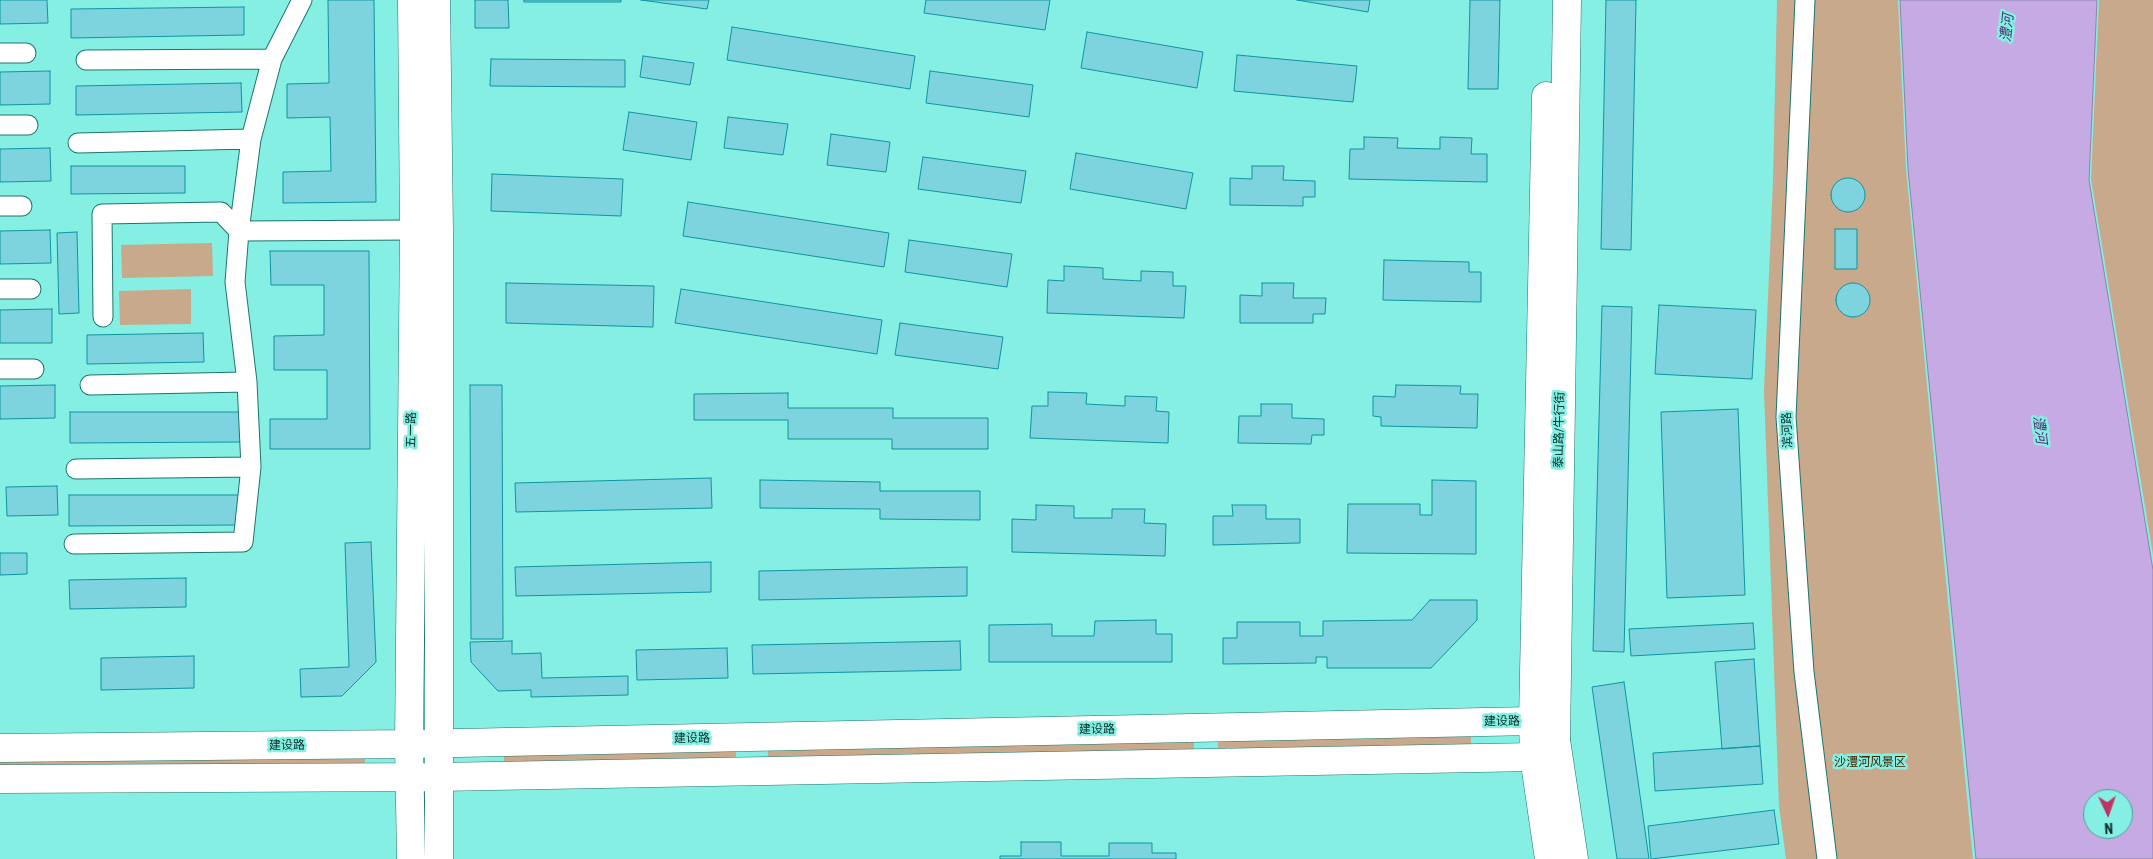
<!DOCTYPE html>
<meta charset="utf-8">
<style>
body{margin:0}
#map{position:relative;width:2153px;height:859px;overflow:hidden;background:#84efe2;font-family:"Roboto Condensed",sans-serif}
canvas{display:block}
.north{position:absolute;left:2083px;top:789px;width:50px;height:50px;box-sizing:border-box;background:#84efe2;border:1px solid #52a097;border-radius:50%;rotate:177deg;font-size:14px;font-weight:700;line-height:20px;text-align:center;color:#062a27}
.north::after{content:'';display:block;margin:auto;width:18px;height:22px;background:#c13362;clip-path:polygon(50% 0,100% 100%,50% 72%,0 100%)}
</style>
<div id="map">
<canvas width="2153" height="859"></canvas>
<div class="north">N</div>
</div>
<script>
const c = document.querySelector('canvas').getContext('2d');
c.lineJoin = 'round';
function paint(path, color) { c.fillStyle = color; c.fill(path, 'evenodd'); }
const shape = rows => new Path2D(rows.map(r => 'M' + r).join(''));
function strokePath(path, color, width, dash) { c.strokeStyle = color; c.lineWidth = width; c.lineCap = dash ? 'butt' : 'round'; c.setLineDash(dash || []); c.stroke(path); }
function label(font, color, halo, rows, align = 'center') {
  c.font = font + ' "Roboto Condensed","Noto Sans SC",sans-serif'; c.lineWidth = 5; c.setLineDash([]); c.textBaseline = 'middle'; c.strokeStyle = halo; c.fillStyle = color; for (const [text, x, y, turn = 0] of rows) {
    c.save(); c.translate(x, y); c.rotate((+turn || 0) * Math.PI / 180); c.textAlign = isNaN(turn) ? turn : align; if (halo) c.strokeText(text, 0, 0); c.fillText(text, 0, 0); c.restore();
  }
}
const green = shape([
 [1777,0,1898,0,1906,169,1973,859,1786,859,1779,806,1764,391,1773,180],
 [2099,0,2153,0,2153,555,2091,179],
 [212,243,213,276,122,278,121,245],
 [191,289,191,324,120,325,119,291],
 [1471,733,1471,747,1218,752,1218,738],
 [1194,739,1194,752,768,758,768,745],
 [736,746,736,760,504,764,504,751],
 [365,754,365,766,0,769,0,756]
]);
const water = shape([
 [1900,0,2097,0,2089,180,2153,570,2153,859,1976,859,1908,169,1900,0],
 [2093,799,2123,799,2123,829,2093,829,2093,799]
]);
const building = shape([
 [0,0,47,0,48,23,0,24,0,0],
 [328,0,374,0,376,202,283,203,283,172,331,171,330,117,287,118,287,84,329,83,328,0],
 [475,0,508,0,509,28,475,28,475,0],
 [524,0,621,0,621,2,524,2,524,0],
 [641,0,709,0,707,9,641,0],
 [926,0,1050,0,1045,30,924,13,926,0],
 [1297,0,1370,0,1368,12,1297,0],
 [1470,0,1500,0,1498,89,1468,89,1470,0],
 [1606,0,1636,0,1631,250,1601,249,1606,0],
 [244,7,244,35,71,38,71,9,244,7],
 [732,27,915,56,910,89,727,60,732,27],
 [1087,32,1203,52,1197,88,1081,68,1087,32],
 [1237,55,1357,66,1353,102,1234,91,1237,55],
 [643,56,694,63,690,85,640,77,643,56],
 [491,59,625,60,625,87,490,86,491,59],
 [50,71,50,104,0,105,0,72,50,71],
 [930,71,1033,85,1029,117,926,103,930,71],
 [241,83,242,112,76,115,76,86,241,83],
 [629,112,697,122,691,160,623,150,629,112],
 [728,117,788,124,783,155,724,148,728,117],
 [831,134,890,142,886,172,827,165,831,134],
 [1364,137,1398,138,1397,148,1440,149,1440,137,1472,138,1471,154,1487,154,1487,182,1349,179,1350,149,1364,149,1364,137],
 [50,148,51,181,0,182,0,149,50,148],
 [1076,153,1193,173,1186,209,1070,189,1076,153],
 [923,157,1026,171,1021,203,918,189,923,157],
 [71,166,185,166,185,193,71,194,71,166],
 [1252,166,1284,166,1283,180,1315,181,1315,197,1303,197,1303,206,1230,205,1230,178,1252,179,1252,166],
 [492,174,623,179,621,216,491,211,492,174],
 '1831 195a17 17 0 1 1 34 0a17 17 0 1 1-34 0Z',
 [688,202,889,233,884,267,683,236,688,202],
 [1835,229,1857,229,1857,269,1835,269,1835,229],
 [50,230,51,263,0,264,0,231,50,230],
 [77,232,79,313,59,314,57,233,77,232],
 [909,240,1012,254,1007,287,905,272,909,240],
 [270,251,369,251,370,449,270,449,270,419,327,419,327,370,274,370,274,336,324,335,324,285,271,285,270,251],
 [1384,260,1469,262,1469,272,1481,272,1481,302,1383,300,1384,260],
 [1064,266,1103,268,1103,279,1141,281,1141,271,1173,272,1173,286,1186,286,1184,318,1047,313,1048,280,1064,281,1064,266],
 [506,283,654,286,653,327,506,323,506,283],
 [1262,283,1294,283,1293,298,1326,298,1325,314,1313,314,1313,323,1240,323,1240,295,1262,296,1262,283],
 '1836 300a17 17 0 1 1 34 0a17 17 0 1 1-34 0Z',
 [681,289,882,320,877,354,675,323,681,289],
 [1659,305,1756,310,1752,379,1655,374,1659,305],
 [1602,306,1632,307,1624,652,1593,651,1602,306],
 [52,309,52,343,0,343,0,310,52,309],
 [900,323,1003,337,998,369,895,355,900,323],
 [203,333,204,362,87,364,87,335,203,333],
 [55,385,55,418,0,419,0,386,55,385],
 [470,385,502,385,503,639,471,639,470,385],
 [1396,385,1461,386,1460,394,1478,394,1477,428,1381,426,1381,417,1373,416,1373,396,1395,397,1396,385],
 [1048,392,1087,393,1086,404,1125,406,1125,396,1157,397,1156,411,1169,412,1168,443,1030,438,1032,406,1048,406,1048,392],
 [788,393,788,408,893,408,893,418,988,418,988,449,892,449,892,439,788,439,788,420,694,420,694,394,788,393],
 [1261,404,1292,404,1292,418,1324,419,1324,435,1312,435,1311,444,1238,443,1239,416,1261,416,1261,404],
 [1738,409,1745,595,1667,598,1661,412,1738,409],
 [70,412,241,412,241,442,70,443,70,412],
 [711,478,712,508,516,512,515,483,711,478],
 [760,480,880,482,880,491,980,491,980,520,880,519,880,509,760,508,760,480],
 [1432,480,1476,481,1476,554,1347,553,1348,504,1420,504,1420,515,1432,515,1432,480],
 [57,486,58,515,7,516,6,487,57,486],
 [69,495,239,495,239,525,69,526,69,495],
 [1036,505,1074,506,1074,518,1112,518,1112,509,1145,509,1144,523,1166,524,1165,556,1012,552,1012,519,1036,520,1036,505],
 [1232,505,1266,505,1266,519,1300,519,1300,543,1213,545,1213,516,1233,516,1232,505],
 [371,542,376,662,342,696,301,697,300,669,349,667,345,543,371,542],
 [0,553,27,553,27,574,0,575,0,553],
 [711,562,711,592,516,596,515,567,711,562],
 [967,567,967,596,759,600,759,571,967,567],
 [186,578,186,607,70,609,69,580,186,578],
 [1430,600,1477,600,1477,620,1431,668,1327,668,1327,657,1316,657,1316,663,1223,664,1223,638,1237,638,1237,622,1300,622,1300,636,1323,636,1323,621,1412,620,1430,600],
 [1156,620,1156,634,1172,634,1172,662,989,662,989,625,1052,624,1052,636,1094,636,1095,621,1156,620],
 [1753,623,1755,649,1631,656,1629,629,1753,623],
 [512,641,512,654,541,653,542,678,628,676,628,695,531,697,531,690,498,691,471,662,470,642,512,641],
 [960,641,961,670,753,674,752,645,960,641],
 [727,648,728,678,637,680,636,650,727,648],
 [194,656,194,688,101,690,101,658,194,656],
 [1754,659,1760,746,1722,749,1715,662,1754,659],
 [1624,682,1649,859,1617,859,1592,687,1624,682],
 [1760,746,1763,784,1655,791,1653,753,1760,746],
 [1774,810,1779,844,1651,859,1648,826,1774,810],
 [1021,842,1061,842,1061,856,1109,856,1109,843,1152,843,1152,853,1176,853,1176,859,1000,859,1000,856,1021,856,1021,842]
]);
const street = shape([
 [1805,0,1786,417,1804,672,1827,859],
 [0,53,26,53],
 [86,60,272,59],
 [0,125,28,125],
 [78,143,251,139],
 [0,206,22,206],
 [0,289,31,289],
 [103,317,102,214,221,212,239,231,414,230],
 [0,369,34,369],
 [90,385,247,382],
 [76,469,251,467],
 [74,544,243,542,251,467,247,382,235,282,239,231,251,139,272,59,302,0]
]);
const secondary = shape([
 [436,0,439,231,439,859],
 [0,748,409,744,1533,721,1556,740,1534,757,438,777,0,779],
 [411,859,409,744,414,230,412,0]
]);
const primary = shape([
 [1567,0,1556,740,1574,859],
 [1546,96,1533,721,1534,757,1549,859]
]);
const streetNames = [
 ["五一路",412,430,-89],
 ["泰山路/牛行街",1560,430,-89],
 ["滨河路",1788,430,-92],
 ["建设路",1502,722,-1],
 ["建设路",1097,730,-1],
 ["建设路",692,739,-1],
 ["建设路",287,746,-1]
];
const parkNames = [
 ["沙澧河风景区",1870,763]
];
const waterNames = [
 ["澧河",2008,28,-84],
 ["澧河",2039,430,83]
];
paint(green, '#c8a98c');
paint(water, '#c5aae4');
strokePath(water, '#8c84ab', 1);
paint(building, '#7dd4de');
strokePath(building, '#1094a0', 1);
strokePath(street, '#1c756d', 21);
strokePath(secondary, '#1c756d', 29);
strokePath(primary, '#1c756d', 29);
strokePath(street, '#fff', 19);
strokePath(secondary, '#fff', 28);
strokePath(primary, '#fff', 28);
label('12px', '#062a27', '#84efe2', streetNames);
label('12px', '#432300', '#84efe2', parkNames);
label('italic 14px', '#522f73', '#84efe2', waterNames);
</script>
